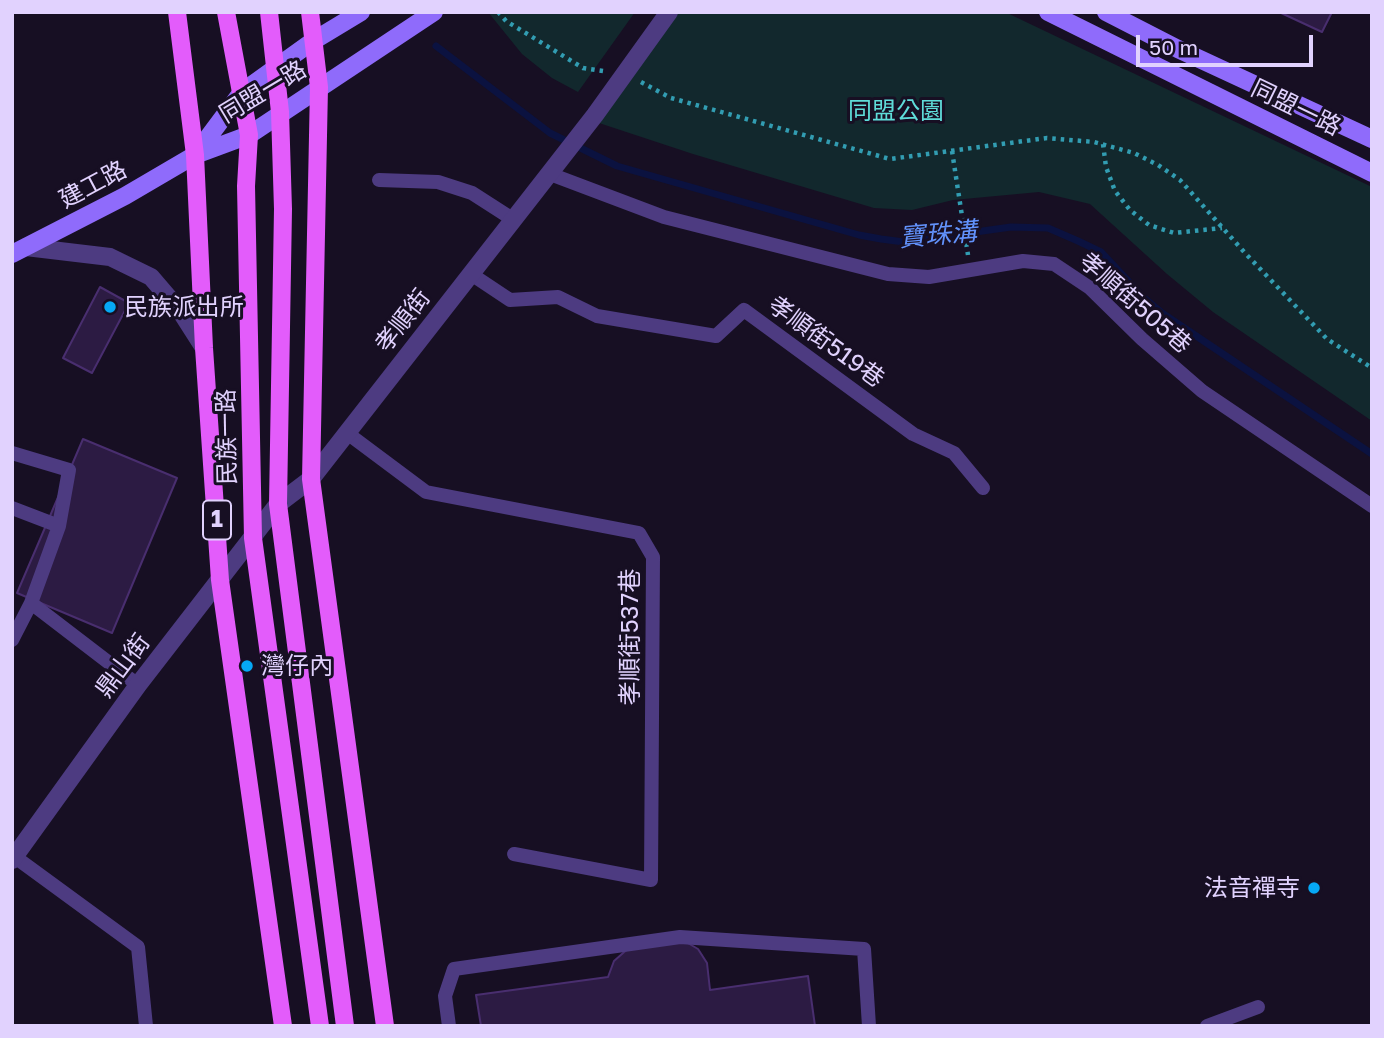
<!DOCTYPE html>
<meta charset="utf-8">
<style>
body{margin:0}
#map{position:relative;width:1384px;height:1038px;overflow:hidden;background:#170f23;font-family:"Golos Text",sans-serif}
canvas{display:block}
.frame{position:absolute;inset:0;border:14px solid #e1d2fe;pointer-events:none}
.scale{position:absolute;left:1136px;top:35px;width:177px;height:32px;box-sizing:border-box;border:4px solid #e1d2fe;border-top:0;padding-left:9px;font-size:21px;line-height:24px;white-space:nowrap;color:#e1d2fe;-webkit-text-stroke:5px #170f23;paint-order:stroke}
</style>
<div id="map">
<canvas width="1384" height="1038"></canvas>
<div class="frame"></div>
<div class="scale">50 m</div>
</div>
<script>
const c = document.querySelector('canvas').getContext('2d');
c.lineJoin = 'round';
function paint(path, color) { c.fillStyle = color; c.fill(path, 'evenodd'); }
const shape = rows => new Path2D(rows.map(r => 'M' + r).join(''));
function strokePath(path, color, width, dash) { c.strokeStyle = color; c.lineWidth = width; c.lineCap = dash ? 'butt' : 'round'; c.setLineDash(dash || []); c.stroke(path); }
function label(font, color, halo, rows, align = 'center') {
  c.font = font + ' "Golos Text","Noto Sans TC",sans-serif'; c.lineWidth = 6; c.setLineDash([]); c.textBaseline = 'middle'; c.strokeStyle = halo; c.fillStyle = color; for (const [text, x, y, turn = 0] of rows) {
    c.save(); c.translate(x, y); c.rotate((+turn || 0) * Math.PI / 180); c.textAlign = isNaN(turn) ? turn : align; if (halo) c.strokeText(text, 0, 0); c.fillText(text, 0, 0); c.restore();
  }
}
const green = shape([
 [488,12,635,12,578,92,552,78,522,54],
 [679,12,1005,12,1372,187,1372,421,1213,312,1167,274,1090,204,1039,192,953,200,912,210,874,208,693,154,596,122]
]);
const stream = shape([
 [436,46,550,133,617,166,859,235,881,239,904,242,1011,227,1048,228,1078,241,1101,252,1144,298,1162,313,1372,454]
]);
const building = shape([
 [1279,12,1332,12,1322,32,1279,12],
 [100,287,129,303,92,373,63,358,100,287],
 [83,439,177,478,112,633,17,593,83,439],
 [681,939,698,949,707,963,710,990,808,976,815,1026,481,1026,476,995,608,977,614,961,631,946,681,939]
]);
const path = shape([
 [498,12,506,21,583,68,603,71],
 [641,82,671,98,890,159,1047,138,1094,142,1134,153,1158,165,1180,180,1245,253,1327,339,1372,368],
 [1103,144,1106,167,1115,191,1130,210,1149,225,1174,233,1222,228],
 [952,151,968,255]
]);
const lane = shape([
 [550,174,664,217,888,274,929,277,1023,261,1054,264,1090,288,1142,339,1202,391,1372,506],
 [379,180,438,182,472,193,514,220],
 [471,274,510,300,558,297,597,316,716,336,744,310,913,434,954,453,983,488],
 [347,433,426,492,639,533,653,557,651,880,514,854],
 [12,453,69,470,59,526,31,603,12,640],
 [12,508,59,526],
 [31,603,138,685],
 [15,857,138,947,146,1026],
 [449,1026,445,996,454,969,680,937,864,949,869,1026],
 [1207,1026,1258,1007]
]);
const street = shape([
 [26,247,110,257,151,277,181,312,204,348],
 [12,860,138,685,278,504,311,479,595,115,669,12]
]);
const secondary = shape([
 [1048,12,1372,173],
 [1106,12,1178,49,1372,139],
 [195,155,242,92,313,41,361,12],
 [12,254,125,196,195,155,249,135,434,12]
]);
const primary = shape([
 [177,12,195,155,204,348,220,580,283,1026],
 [226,12,249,135,246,186,253,538,320,1026],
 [269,12,280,112,283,209,278,504,345,1026],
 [310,12,319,87,311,479,385,1026]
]);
const markers = [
 [110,307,7,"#06a8f5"],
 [247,666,7,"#06a8f5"],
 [1314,888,7,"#06a8f5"]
];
const shields = [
 [217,520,28]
];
const shieldNames = [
 ["1",217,520]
];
const streetNames = [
 ["同盟一路",263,92,-31],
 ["同盟一路",1296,108,26],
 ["建工路",93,185,-28],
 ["孝順街505巷",1135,303,41],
 ["孝順街",403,321,-52],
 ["孝順街519巷",826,342,36],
 ["民族一路",227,437,-91],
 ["孝順街537巷",630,637,-90],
 ["鼎山街",123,666,-53]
];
const parkNames = [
 ["同盟公園",896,111]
];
const poiNames = [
 ["民族派出所",124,307],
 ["灣仔內",261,666],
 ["法音禪寺",1300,888,"right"]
];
const waterNames = [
 ["寶珠溝",938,235,-5]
];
paint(green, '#12282d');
strokePath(stream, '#0b1240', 7);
paint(building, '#2c1b43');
strokePath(building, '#492e6f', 2);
strokePath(path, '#329db2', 4.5, [3.5, 5]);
strokePath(lane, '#4d3b81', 14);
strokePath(street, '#4d3b81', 18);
strokePath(secondary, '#8f6bfb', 18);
strokePath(primary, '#e35cfb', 18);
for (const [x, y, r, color] of markers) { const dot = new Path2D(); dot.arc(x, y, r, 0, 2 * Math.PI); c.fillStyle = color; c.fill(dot); strokePath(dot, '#170f23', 2.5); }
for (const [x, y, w] of shields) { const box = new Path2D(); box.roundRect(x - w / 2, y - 19.5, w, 39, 5); c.fillStyle = '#170f23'; c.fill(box); strokePath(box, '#e1d2fe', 2); }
label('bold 23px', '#e1d2fe', null, shieldNames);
label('24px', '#e1d2fe', '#170f23', streetNames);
label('24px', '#5fdcd9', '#170f23', parkNames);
label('24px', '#e1d2fe', '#170f23', poiNames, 'left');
label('italic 26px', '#6292fb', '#170f23', waterNames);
</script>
